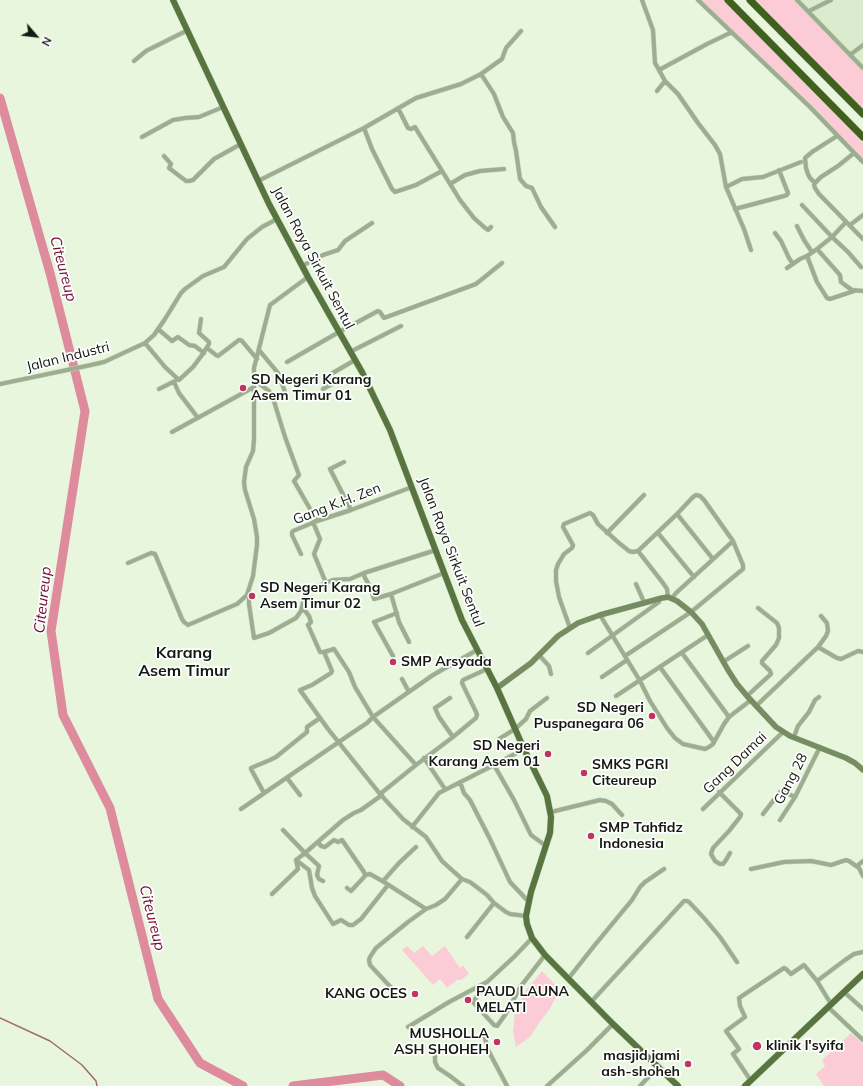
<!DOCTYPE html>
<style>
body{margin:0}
#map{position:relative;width:863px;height:1086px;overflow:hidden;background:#e8f6de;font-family:Mulish,sans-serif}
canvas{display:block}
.north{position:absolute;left:16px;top:16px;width:40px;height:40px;-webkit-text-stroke:3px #fefefe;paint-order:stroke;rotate:118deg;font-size:11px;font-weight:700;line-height:16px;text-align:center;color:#141911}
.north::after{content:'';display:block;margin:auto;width:14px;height:18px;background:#141911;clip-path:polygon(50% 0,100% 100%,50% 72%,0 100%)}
</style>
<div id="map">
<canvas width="863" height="1086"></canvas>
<div class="north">N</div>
</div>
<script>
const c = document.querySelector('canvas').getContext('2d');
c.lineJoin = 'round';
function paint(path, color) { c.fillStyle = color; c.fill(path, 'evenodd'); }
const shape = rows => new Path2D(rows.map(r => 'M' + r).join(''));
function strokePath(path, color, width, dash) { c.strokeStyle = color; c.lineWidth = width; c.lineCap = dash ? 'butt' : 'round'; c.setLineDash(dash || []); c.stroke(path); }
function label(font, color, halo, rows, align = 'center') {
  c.font = font + ' Mulish,sans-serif'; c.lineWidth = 3.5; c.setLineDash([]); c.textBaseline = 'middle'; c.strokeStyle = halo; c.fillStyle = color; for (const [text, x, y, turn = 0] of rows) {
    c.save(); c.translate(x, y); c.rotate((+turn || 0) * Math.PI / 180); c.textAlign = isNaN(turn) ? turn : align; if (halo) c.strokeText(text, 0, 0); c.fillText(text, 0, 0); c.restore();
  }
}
const built = shape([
 [779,0,863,0,863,81]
]);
const green = shape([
 [699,0,728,0,863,143,863,163],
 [750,0,799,0,863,67,863,114],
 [407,946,414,953,423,946,432,956,445,946,460,968,463,965,469,974,461,980,457,980,447,988,440,979,433,985,402,950],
 [542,971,560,990,549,1010,541,1020,530,1037,516,1047,513,1032,515,1012,527,989],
 [851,1033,863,1044,863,1086,824,1086,816,1074,825,1066,822,1060]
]);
const stream = shape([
 [0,1018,50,1041,82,1065,96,1081,97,1086]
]);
const river = shape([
 [0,98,50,273,85,411,51,631,63,715,110,808,158,999,200,1063,243,1086],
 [293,1086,383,1075,400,1086]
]);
const street = shape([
 [642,0,653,30,655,63,659,70],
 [698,0,810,107,863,162],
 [797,0,863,68],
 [809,11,831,0],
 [850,55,863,45],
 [134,61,146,51,188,30],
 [481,74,494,94,503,117,513,133,514,142,516,151,520,179,526,186,532,188,541,207,555,227],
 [665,81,678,94,698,123,715,145,720,154,726,187,744,229,751,250],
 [657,91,665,81,659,70,707,44,732,32],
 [398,108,408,128,411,129,415,127,418,132,460,200,474,218,484,227,488,230,491,227],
 [364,128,372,149,392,189,395,192,416,185,442,171],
 [142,137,173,120,185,118,199,117,223,107],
 [854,153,838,166,821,177,815,183,814,185,815,188,819,194,863,239],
 [164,156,171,164,169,168,186,181,189,181,193,180,214,159,241,144],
 [258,181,364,128,416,98,461,84,481,74,502,59,506,48,521,31],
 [815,183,810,178,808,174,806,168,805,158,812,152,837,136],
 [450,184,465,175,480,171,504,169],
 [726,187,742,179,763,177,801,162],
 [802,205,832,237,848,252,861,267],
 [735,209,784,196,787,195,788,193,779,170],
 [850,225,863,215],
 [797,226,804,240,812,252],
 [775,233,781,241,789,258,793,264],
 [817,249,840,275,841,282,845,285,852,290,863,291],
 [807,256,817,282,827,298,830,299,854,291],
 [302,266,323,255,338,250,345,241,372,223],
 [787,268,800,259,807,256,817,249,832,237,846,222],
 [158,329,172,341,178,337,189,345,195,346,204,353],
 [145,343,165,367,179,380,193,367,202,355,209,344,209,342,199,333,201,319],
 [207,348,216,355,218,356,239,340,240,340,242,341,257,359],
 [259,350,278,373,285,392],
 [350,352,401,326],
 [287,362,339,332,378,311,380,312,384,318,476,284,502,263],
 [254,380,269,391,273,398,285,437,299,475,294,481,317,521],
 [174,382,179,393,198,418],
 [0,384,91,365,104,362,145,343,154,335,165,319,181,293,185,289,203,276,224,267,247,239,262,227,277,219],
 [159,389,175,381],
 [323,389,332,384,332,380,330,376,331,374,355,360],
 [172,432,254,387],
 [344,462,330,469,351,510],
 [677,514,713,559],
 [313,522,320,539,314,554,326,583],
 [607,533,644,495],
 [658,533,694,577],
 [301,554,292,535,292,533,293,531,317,521,351,510,412,487],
 [128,563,151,553,155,554,182,619,184,622,188,625,237,604,247,595,253,576,257,545,257,537,254,519,245,490,244,482,246,467,253,451,254,439,254,368,270,305,308,277],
 [363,574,370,587,374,599,391,594,444,573],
 [636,584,644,602],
 [249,592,249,604,254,638,269,633,296,618,301,611,305,594,311,589,333,580,350,579,364,573,436,550],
 [391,594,399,622,409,642],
 [672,598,676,593,733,541],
 [302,609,306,612,309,616,311,622,308,625,320,652,324,652,334,649,349,672,355,687,373,717,416,765],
 [600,615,640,681,650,701,667,728,675,738,683,744,705,749,709,747,713,744,724,724,729,717,682,653],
 [821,616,827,623,828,631,826,636,818,647,837,658,841,659,858,651,863,652],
 [570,628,559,597,556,581,556,570,558,564,564,554,572,548,573,545,563,527,564,524,590,513,593,515,598,524,619,543,629,551,633,552,638,551],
 [324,652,332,671,331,673,312,685,300,690,328,729,380,794,403,819,426,837,442,861,453,871,462,879,470,882,478,888,487,895,494,903,506,912,510,914,526,916],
 [588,653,659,602],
 [539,655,549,666,551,674],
 [393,656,374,622,397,613],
 [625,656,691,612,743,569,743,565,733,541,704,500,700,496,696,495,693,497,677,514,638,551,663,583,667,589,668,597],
 [723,662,748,646],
 [660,667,714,742],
 [602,677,627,660],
 [402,679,409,692],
 [616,696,708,635],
 [747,696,771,674,770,671,762,663,762,661,776,645,779,638,779,628,777,623,758,608],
 [450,698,435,708,439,717,453,737],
 [756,706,818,647],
 [729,717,751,700],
 [794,737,798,726,809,712,815,700,819,697],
 [499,739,515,729,526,719,530,711,547,698],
 [424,758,445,789],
 [494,765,514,800,531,835,546,846],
 [287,778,300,795],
 [460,782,464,793,470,800,490,839,510,882,528,901],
 [719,792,741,814,740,817,729,831,713,848,711,854,715,861,720,864,723,864,726,860,730,853],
 [264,793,251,769,251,768,270,760,276,757,307,732,307,727,320,718],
 [380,794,416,765,453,737,476,718,477,715,476,712,462,683,463,680,487,669],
 [241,809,352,733,367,723,373,717,433,675,477,650],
 [703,809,783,732],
 [551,812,600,800,606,801,612,804,622,815],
 [763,814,780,792,784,792,795,797],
 [780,820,795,797,820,747],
 [412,827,439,793,494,765,524,749],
 [283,830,305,853,319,866,317,875,319,879,323,881],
 [318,842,321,846,325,847,334,840,338,842,342,840,364,872,365,875,365,876,351,891,347,888],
 [416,847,399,863,384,880,384,882,426,909],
 [296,860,309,870,312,888,315,896,333,924,341,920,349,925,353,925,361,919,388,885],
 [857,866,863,861],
 [751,869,784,862,811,861,831,865,846,860,849,861,859,868,863,876],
 [365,875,370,874,384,882],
 [272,894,298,869,296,860,305,853,343,820,354,813,361,810,382,795],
 [467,937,494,903],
 [568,979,594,946,632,900,640,887,645,882,664,869],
 [817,981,845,960,854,954,863,952],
 [479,987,481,989,480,992,473,1002,494,1025,497,1026,505,1015,521,986,545,955],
 [844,992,863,1009],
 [399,996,370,965,369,960,370,957,376,948,408,922,426,909,436,905,445,899,462,879],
 [591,1002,684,901,687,901,689,902,704,918,720,937,737,962],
 [828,1007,863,1040],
 [408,1027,449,1002,487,982,515,956,532,938],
 [483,1030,488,1050,507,1086],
 [435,1052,435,1062,438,1068,450,1076,463,1086],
 [751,1081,733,1054,739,1049,726,1031,745,1017,740,1006,739,998,784,968,786,969,791,974,804,965,817,981,831,1004],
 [547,1086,586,1051,613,1024],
 [640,1086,658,1067]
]);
const secondary = shape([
 [497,688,531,663,558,636,578,623,600,615,662,598,668,597,677,601,691,612,702,624,728,670,737,684,747,696,776,727,790,736,846,758,855,763,863,770]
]);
const primary = shape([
 [173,0,269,204,308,277,362,372,390,430,462,620,497,688,524,749,547,796,551,817,550,833,531,892,526,916,527,924,532,938,545,955,613,1024,678,1086],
 [745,1086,863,974]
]);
const highway = shape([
 [728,0,863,137],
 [750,0,863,114]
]);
const markers = [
 [243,388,4,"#c13361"],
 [252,596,4,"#c13361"],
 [393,662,4,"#c13361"],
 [652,716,4,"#c13361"],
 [548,754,4,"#c13361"],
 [584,773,4,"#c13361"],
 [591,836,4,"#c13361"],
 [415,994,4,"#c13361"],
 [468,1000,4,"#c13361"],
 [497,1042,4,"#c13361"],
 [757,1046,5,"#c13361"],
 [688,1064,4,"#c13361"]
];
const streetNames = [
 ["Jalan Raya Sirkuit Sentul",313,258,62],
 ["Jalan Industri",68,357,-14],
 ["Gang K.H. Zen",337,504,-21],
 ["Jalan Raya Sirkuit Sentul",451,552,69],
 ["Gang Damai",735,763,-44],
 ["Gang 28",791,779,-62]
];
const poiNames = [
 ["SD Negeri Karang",251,380],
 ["Asem Timur 01",251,396],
 ["SD Negeri Karang",260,588],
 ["Asem Timur 02",260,604],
 ["SMP Arsyada",401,662],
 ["SD Negeri",644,708,"right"],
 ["Puspanegara 06",644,724,"right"],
 ["SD Negeri",540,746,"right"],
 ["Karang Asem 01",540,762,"right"],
 ["SMKS PGRI",592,765],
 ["Citeureup",592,781],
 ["SMP Tahfidz",599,828],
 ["Indonesia",599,844],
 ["PAUD LAUNA",476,992],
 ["MELATI",476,1008],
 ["KANG OCES",407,994,"right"],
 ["MUSHOLLA",489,1034,"right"],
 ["ASH SHOHEH",489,1050,"right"],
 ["klinik l'syifa",766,1046],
 ["masjid jami",680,1056,"right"],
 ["ash-shoheh",680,1072,"right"]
];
const waterNames = [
 ["Citeureup",63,269,75],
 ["Citeureup",43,600,-84],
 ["Citeureup",152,918,76]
];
const quarterNames = [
 ["Karang",184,653],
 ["Asem Timur",184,671]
];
paint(built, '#daeccd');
paint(green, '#fbccd5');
strokePath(stream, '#a16973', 1.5);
strokePath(river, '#de8b9d', 9);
strokePath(street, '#c6d3bd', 5);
strokePath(secondary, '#c6d3bd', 6);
strokePath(primary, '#c6d3bd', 7);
strokePath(highway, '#c6d3bd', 8);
strokePath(street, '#9dae90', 4);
strokePath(secondary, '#758d61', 5.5);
strokePath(primary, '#58753f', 6);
strokePath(highway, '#40611e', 7);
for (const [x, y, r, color] of markers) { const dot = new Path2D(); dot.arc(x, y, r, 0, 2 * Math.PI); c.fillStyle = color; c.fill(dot); strokePath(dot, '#fefefe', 1.5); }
label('14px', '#141911', '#fefefe', streetNames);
label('bold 14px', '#141911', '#fefefe', poiNames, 'left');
label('italic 15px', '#700c32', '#fefefe', waterNames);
label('bold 16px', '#141911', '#fefefe', quarterNames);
</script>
